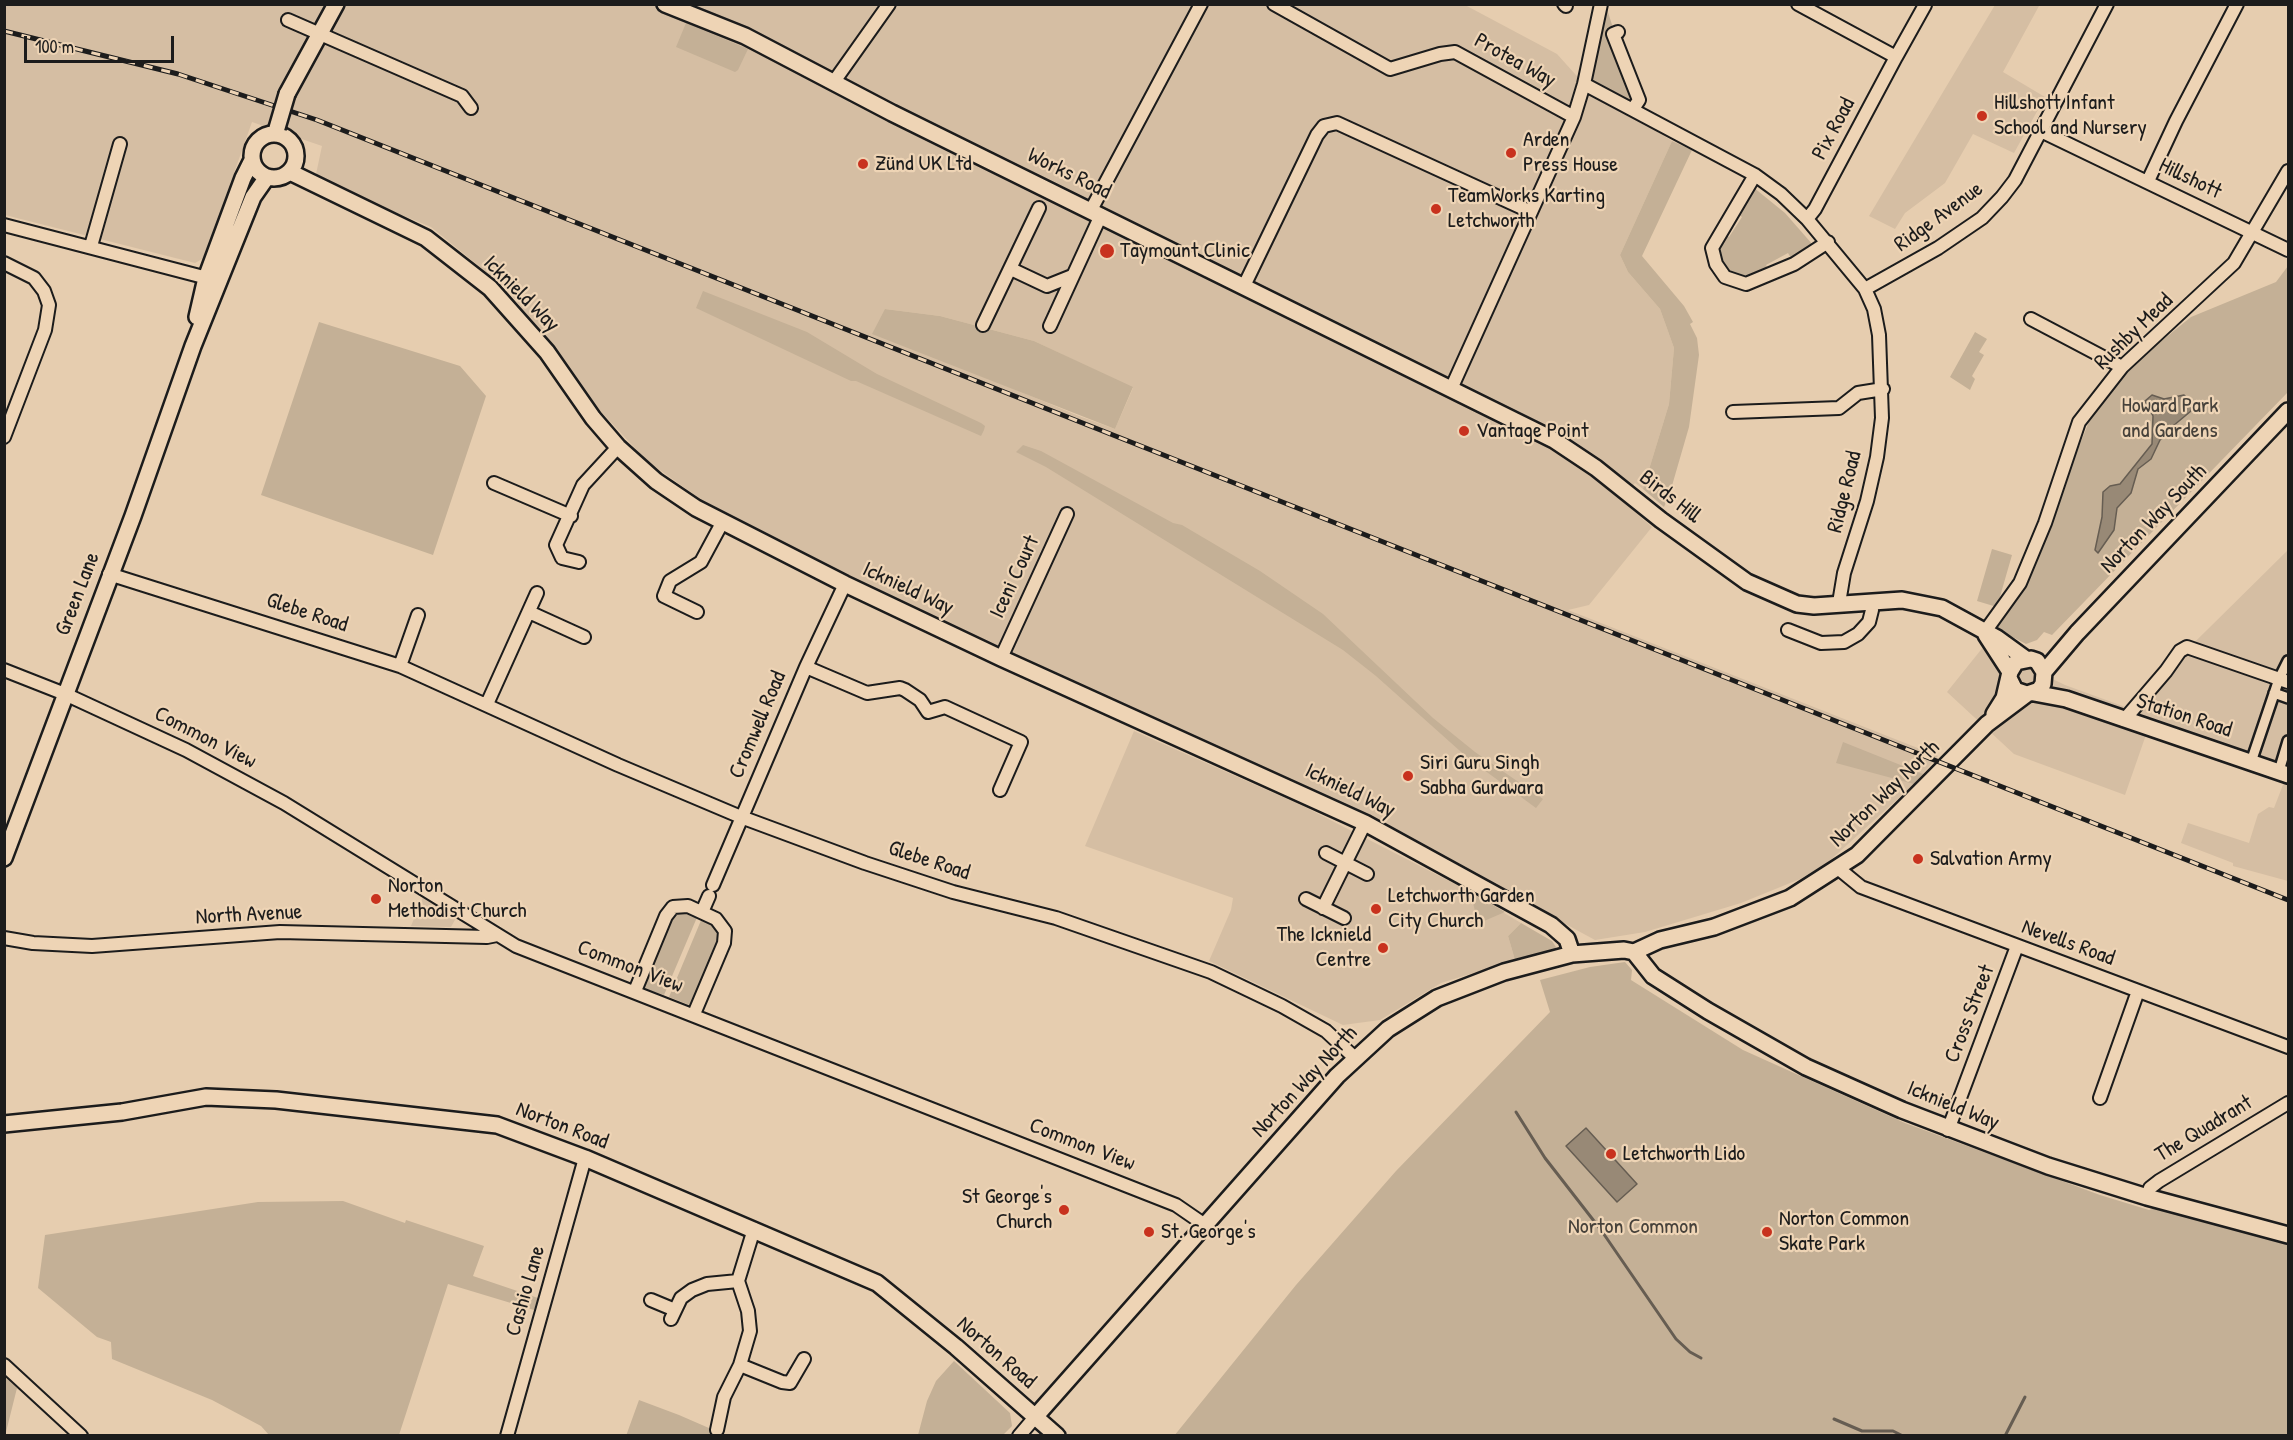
<!DOCTYPE html>
<meta charset="utf-8">
<style>
body{margin:0}
#map{position:relative;width:2293px;height:1440px;overflow:hidden;background:#e6cdaf;font-family:"Patrick Hand",sans-serif}
canvas{display:block}
.frame{position:absolute;inset:0;border:6px solid #1c1c1c;pointer-events:none}
.scale{position:absolute;left:24px;top:36px;width:150px;height:27px;box-sizing:border-box;border:3px solid #1c1c1c;border-top:0;padding-left:8px;font-size:18px;line-height:21px;white-space:nowrap;color:#1c1c1c;-webkit-text-stroke:4px #eed4b5;paint-order:stroke}
</style>
<div id="map">
<canvas width="2293" height="1440"></canvas>
<div class="frame"></div>
<div class="scale">100 m</div>
</div>
<script>
const c = document.querySelector('canvas').getContext('2d');
c.lineJoin = 'round';
function paint(path, color) { c.fillStyle = color; c.fill(path, 'evenodd'); }
const shape = rows => new Path2D(rows.map(r => 'M' + r).join(''));
function strokePath(path, color, width, dash) { c.strokeStyle = color; c.lineWidth = width; c.lineCap = dash ? 'butt' : 'round'; c.setLineDash(dash || []); c.stroke(path); }
function label(font, color, halo, rows, align = 'center') {
  c.font = font + ' "Patrick Hand",sans-serif'; c.lineWidth = 4.5; c.setLineDash([]); c.textBaseline = 'middle'; c.strokeStyle = halo; c.fillStyle = color; for (const [text, x, y, turn = 0] of rows) {
    c.save(); c.translate(x, y); c.rotate((+turn || 0) * Math.PI / 180); c.textAlign = isNaN(turn) ? turn : align; if (halo) c.strokeText(text, 0, 0); c.fillText(text, 0, 0); c.restore();
  }
}
const built = shape([
 [2036,4,2039,6,2003,72,2045,97,2014,153,1973,134,1945,183,1905,213,1895,229,1869,216,1995,5],
 [4,5,1465,5,1557,54,1584,84,1672,141,1620,255,1628,272,1660,309,1674,348,1669,404,1643,489,1635,483,1621,500,1652,527,1589,605,1568,610,1938,756,1914,784,1826,864,1800,879,1741,903,1645,932,1595,940,1416,843,1144,713,786,549,707,504,646,460,593,403,507,289,431,227,315,179,322,146,252,122,204,258,195,263,5,215],
 [885,309,940,316,1034,341,1133,388,1115,429,1079,416,983,376],
 [2288,550,2288,881,2233,866,2233,863,2181,843,2188,823,2249,843,2258,814,2269,807,2274,808,2286,777,2148,729,2125,795,2014,754,1947,692,1984,646,2065,685,2128,708],
 [1134,731,1303,806,1457,885,1521,923,1508,936,1515,960,1441,983,1380,1020,1343,1025,1209,961,1231,910,1233,898,1085,846],
 [423,897,456,918,451,927,411,926]
]);
const green = shape([
 [1606,6,1636,100,1632,107,1591,84,1597,30],
 [686,23,748,49,738,70,735,72,676,47],
 [1672,141,1692,150,1642,256,1684,306,1693,322,1690,324,1697,338,1699,355,1689,427,1669,496,1664,507,1643,489,1669,404,1674,348,1660,309,1628,272,1620,255],
 [1753,187,1785,213,1813,245,1792,260,1788,253,1766,265,1769,271,1749,279,1738,279,1723,268,1715,249,1724,234,1729,237,1742,217,1737,214],
 [2288,266,2288,392,2052,635,2044,632,2037,640,2026,644,1999,630,1997,627,2019,596,2090,419,2122,373,2191,317,2276,282],
 [703,291,807,332,877,374,981,423,985,426,984,430,981,436,856,381,851,381,696,308],
 [885,309,940,316,1034,341,1133,387,1115,429,872,334],
 [319,322,460,366,486,396,433,555,261,495],
 [1975,332,1987,339,1979,352,1984,355,1972,376,1975,379,1970,390,1950,377],
 [1023,445,1041,451,1173,523,1182,525,1260,571,1323,614,1433,718,1475,752,1543,799,1536,808,1469,759,1376,676,1343,650,1046,467,1016,452],
 [1992,549,2012,555,1997,607,1977,601],
 [1843,742,1923,774,1914,784,1836,763],
 [1475,895,1505,912,1484,921,1476,915,1472,899],
 [688,911,698,915,664,995,645,989,644,985,666,924,676,912],
 [702,918,716,925,720,941,692,1006,669,997],
 [1521,923,1552,941,1556,947,1554,951,1515,960,1508,936],
 [1625,962,1632,970,1631,980,1743,1050,1905,1123,2100,1195,2149,1210,2155,1208,2288,1244,2288,1435,1174,1436,1296,1285,1396,1171,1550,1012,1540,980,1590,967],
 [343,1201,405,1223,406,1220,484,1246,473,1276,538,1298,534,1310,448,1284,399,1435,269,1435,261,1426,212,1400,112,1359,111,1342,97,1337,38,1288,45,1235,258,1202],
 [954,1361,1010,1413,1012,1426,1003,1435,918,1435,927,1401,936,1381],
 [4,1376,17,1388,5,1436,4,1435],
 [639,1400,679,1415,725,1435,626,1436]
]);
const water = shape([
 [2152,395,2164,399,2184,395,2191,401,2191,411,2167,431,2160,440,2151,459,2138,469,2131,493,2117,508,2114,530,2098,553,2095,550,2102,517,2103,492,2110,486,2120,484,2152,444,2153,416,2145,401,2152,395],
 [1586,1128,1637,1184,1617,1202,1566,1146,1586,1128]
]);
const stream = shape([
 [1516,1112,1545,1158,1601,1230,1676,1339,1690,1352,1701,1358],
 [1834,1419,1862,1431,1893,1431,1903,1436],
 [2005,1436,2025,1397]
]);
const pedestrian = shape([
 [2274,693,2288,698],
 [2251,762,2279,679,2288,661],
 [2279,771,2288,741]
]);
const minor = shape([
 [1274,4,1390,69,1440,54,1455,52,1574,117],
 [1564,4,1566,6],
 [1798,4,1896,57,1815,209,1807,219],
 [288,20,462,96,471,108],
 [1618,32,1613,34,1639,100,1633,109],
 [1896,57,1925,5],
 [833,83,889,4],
 [1584,84,1755,175,1781,194,1807,219,1865,289,1874,309,1879,335,1882,418,1877,457,1867,501,1844,573,1839,603],
 [2041,131,2288,250],
 [1755,175,1712,248,1716,264,1725,277,1746,284,1794,264,1828,242],
 [2148,181,2176,121,2237,4],
 [1091,210,1201,4],
 [4,225,215,280],
 [91,246,120,144],
 [4,263,34,278,44,291,49,305,45,330,4,437],
 [1011,269,1047,286,1072,276],
 [1244,286,1317,135,1324,126,1337,123,1529,211],
 [1865,289,1938,248,1982,218,2002,197,2015,180,2107,4],
 [2031,319,2122,367],
 [983,325,1039,208],
 [1050,326,1101,215],
 [1451,389,1574,117,1584,84,1601,4],
 [1733,412,1839,408,1858,393,1883,389],
 [494,483,571,516],
 [579,562,562,558,556,545,583,485,618,447],
 [109,574,400,666,618,765,741,817,865,863,953,892,1056,918,1211,972,1282,1006,1326,1031,1355,1058],
 [529,612,584,637],
 [697,612,664,596,670,581,701,562,722,523],
 [1788,630,1821,643,1844,642,1858,634,1869,622,1872,610,1870,601],
 [1984,633,2020,583,2045,523,2079,422,2122,367,2234,263,2288,171],
 [1001,658,1067,514],
 [400,666,418,615],
 [806,667,867,693,900,688,905,690,920,700,928,712,945,707,1021,742,1000,790],
 [4,670,65,694,186,750,284,803,516,946,1176,1205,1205,1225],
 [487,704,537,593],
 [2124,720,2166,671,2180,651,2187,647,2288,682],
 [1326,853,1367,874],
 [1839,869,1861,887,2288,1047],
 [713,885,806,667,845,584],
 [1306,899,1344,918],
 [1323,908,1365,823],
 [702,912,709,896],
 [4,938,33,943,92,946,280,932,487,937,497,935],
 [635,991,666,916,673,907,688,906,716,919,725,931,724,943,694,1014],
 [2100,1098,2138,991],
 [1948,1130,2017,946],
 [2147,1197,2150,1188,2159,1181,2288,1103],
 [651,1300,675,1310],
 [671,1319,681,1298,692,1290,707,1284,738,1281],
 [4,1365,81,1436],
 [740,1365,782,1382,790,1383,804,1359],
 [717,1430,724,1397,740,1365,750,1331,748,1311,738,1281,754,1229],
 [507,1436,585,1158],
 [1019,1436,1036,1416]
]);
const tertiary = shape([
 [665,4,745,36,892,113,1554,440,1596,468,1661,520,1747,582,1797,604,1814,606,1902,600,1942,608,1997,638,2026,659],
 [287,94,336,4],
 '252 156a22 22 0 1 1 44 0a22 22 0 1 1-44 0Z',
 [290,172,426,238,490,288,547,352,593,418,618,447,656,481,696,508,845,584,1001,658,1365,823,1551,925,1567,939,1572,954],
 [197,317,206,278,243,178,252,160],
 [1986,635,2010,672],
 [2044,672,2077,633,2288,411],
 [2034,693,2066,699,2288,775],
 [1994,714,2004,698,2010,672,2016,662,2031,659,2037,661,2044,672,2043,684,2039,690,2027,694,2015,690,2009,678],
 [4,858,133,516,193,346,253,197,267,177],
 [1634,952,1653,976,1708,1011,1806,1067,1902,1110,2048,1166,2147,1197,2288,1235],
 [4,1124,122,1112,206,1097,276,1100,497,1125,585,1158,877,1283,956,1347,1057,1436],
 [1036,1416,1337,1076,1388,1029,1437,998,1504,972,1572,954,1624,950,1634,952,1660,940,1714,927,1790,898,1857,855,1987,724,2027,694]
]);
const rail = shape([
 [4,31,178,74,317,120,2288,900]
]);
const tertiaryBridge = shape([
 [277,128,287,94]
]);
const markers = [
 [1982,116,6,"#c8321e"],
 [1511,153,6,"#c8321e"],
 [863,164,6,"#c8321e"],
 [1436,209,6,"#c8321e"],
 [1107,251,8,"#c8321e"],
 [1464,431,6,"#c8321e"],
 [1408,776,6,"#c8321e"],
 [1918,859,6,"#c8321e"],
 [376,899,6,"#c8321e"],
 [1376,909,6,"#c8321e"],
 [1383,948,6,"#c8321e"],
 [1611,1154,6,"#c8321e"],
 [1064,1210,6,"#c8321e"],
 [1149,1232,6,"#c8321e"],
 [1767,1232,6,"#c8321e"]
];
const streetNames = [
 ["Protea Way",1515,61,29],
 ["Pix Road",1834,129,-62],
 ["Works Road",1069,174,26],
 ["Hillshott",2190,179,26],
 ["Ridge Avenue",1939,217,-36],
 ["Icknield Way",521,294,45],
 ["Rushby Mead",2134,332,-44],
 ["Ridge Road",1845,492,-76],
 ["Birds Hill",1670,497,38],
 ["Norton Way South",2154,519,-46],
 ["Iceni Court",1015,577,-65],
 ["Icknield Way",908,589,25],
 ["Green Lane",78,594,-69],
 ["Glebe Road",307,613,18],
 ["Station Road",2184,716,18],
 ["Cromwell Road",758,725,-67],
 ["Common View",205,738,27],
 ["Icknield Way",1350,791,26],
 ["Norton Way North",1885,794,-44],
 ["Glebe Road",929,861,18],
 ["North Avenue",249,915,-3],
 ["Nevells Road",2068,943,20],
 ["Common View",630,967,21],
 ["Cross Street",1970,1014,-69],
 ["Norton Way North",1305,1082,-47],
 ["Icknield Way",1953,1106,22],
 ["Norton Road",562,1126,21],
 ["The Quadrant",2204,1129,-31],
 ["Common View",1082,1145,21],
 ["Cashio Lane",526,1291,-74],
 ["Norton Road",996,1353,41]
];
const poiNames = [
 ["Hillshott Infant",1994,103],
 ["School and Nursery",1994,128],
 ["Arden",1523,140],
 ["Press House",1523,165],
 ["Zünd UK Ltd",875,164],
 ["TeamWorks Karting",1448,196],
 ["Letchworth",1448,221],
 ["Taymount Clinic",1120,251],
 ["Vantage Point",1476,431],
 ["Siri Guru Singh",1420,763],
 ["Sabha Gurdwara",1420,788],
 ["Salvation Army",1930,859],
 ["Norton",388,886],
 ["Methodist Church",388,911],
 ["Letchworth Garden",1388,896],
 ["City Church",1388,921],
 ["The Icknield",1371,935,"right"],
 ["Centre",1371,960,"right"],
 ["Letchworth Lido",1623,1154],
 ["St George's",1052,1197,"right"],
 ["Church",1052,1222,"right"],
 ["Norton Common",1779,1219],
 ["Skate Park",1779,1244],
 ["St. George's",1161,1232]
];
const parkNames = [
 ["Howard Park",2170,406],
 ["and Gardens",2170,431],
 ["Norton Common",1633,1227]
];
paint(built, '#d5bea3');
paint(green, '#c4b096');
paint(water, '#988976');
strokePath(water, '#665d52', 1.5);
strokePath(stream, '#665d52', 3);
strokePath(pedestrian, '#1c1c1c', 14);
strokePath(minor, '#1c1c1c', 16);
strokePath(tertiary, '#1c1c1c', 20);
strokePath(pedestrian, '#eed4b5', 9);
strokePath(minor, '#eed4b5', 12);
strokePath(tertiary, '#eed4b5', 15);
strokePath(rail, '#1c1c1c', 5);
strokePath(rail, '#eed4b5', 3, [9]);
strokePath(tertiaryBridge, '#1c1c1c', 20, []);
strokePath(tertiaryBridge, '#eed4b5', 15);
for (const [x, y, r, color] of markers) { const dot = new Path2D(); dot.arc(x, y, r, 0, 2 * Math.PI); c.fillStyle = color; c.fill(dot); strokePath(dot, '#eed4b5', 2); }
label('22px', '#1c1c1c', '#eed4b5', streetNames);
label('22px', '#1c1c1c', '#eed4b5', poiNames, 'left');
label('22px', '#46413a', '#eed4b5', parkNames);
</script>
